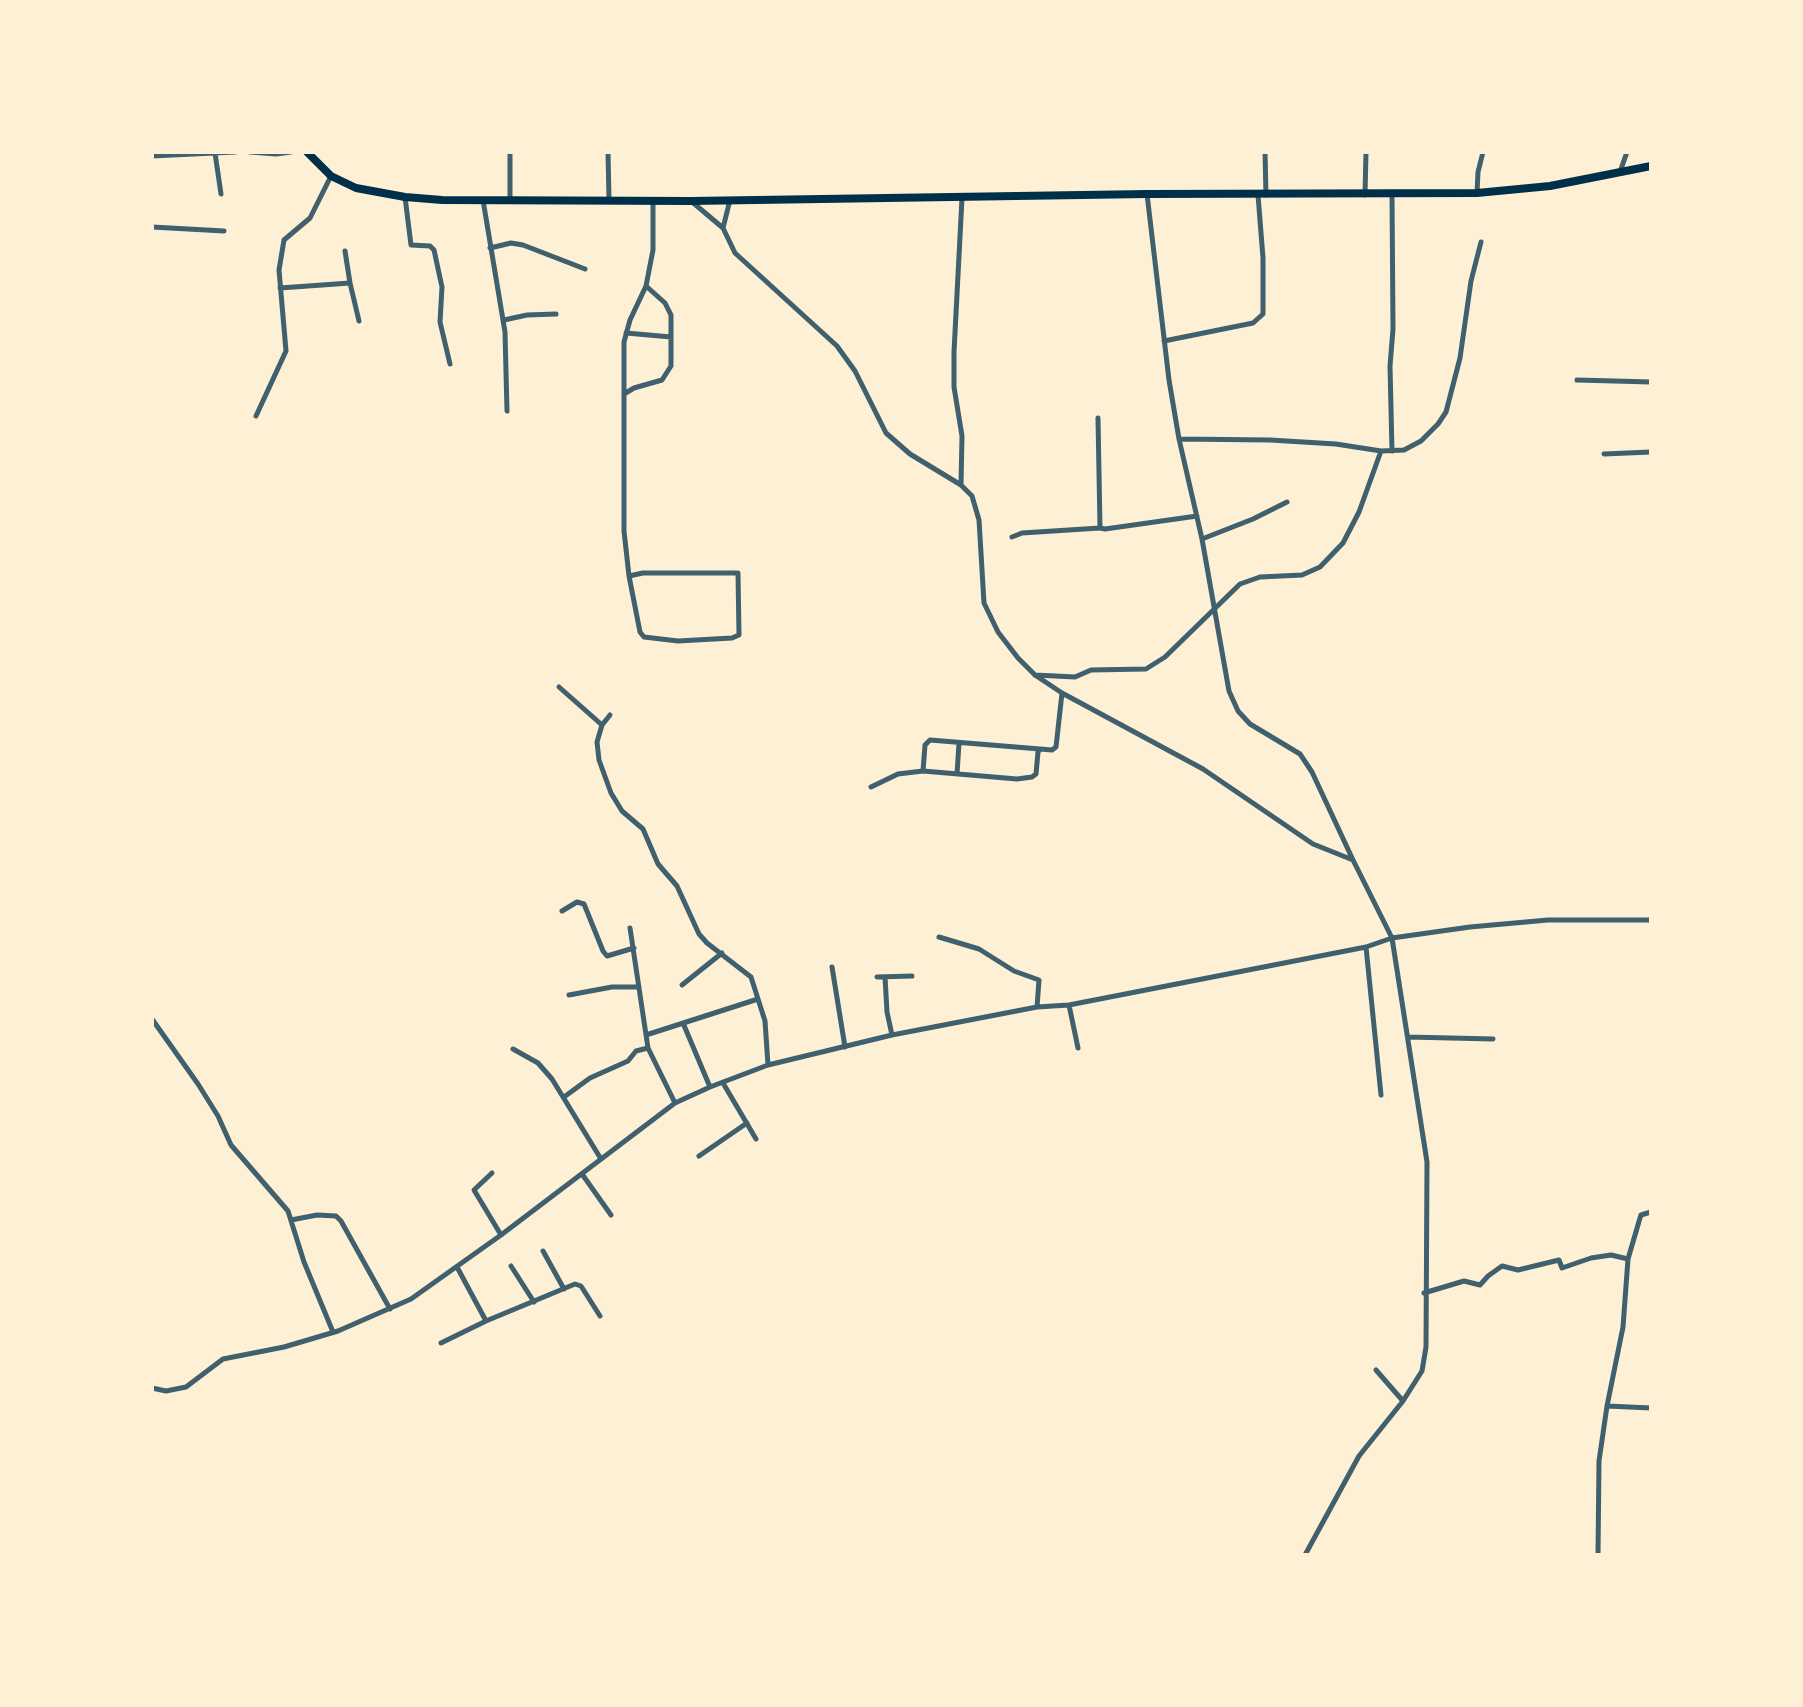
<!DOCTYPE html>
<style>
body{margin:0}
#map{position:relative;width:1803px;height:1707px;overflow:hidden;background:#fdf0d5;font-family:"Open Sans",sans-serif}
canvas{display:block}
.frame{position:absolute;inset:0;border:154px solid #fdf0d5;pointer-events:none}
</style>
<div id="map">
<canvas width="1803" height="1707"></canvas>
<div class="frame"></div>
</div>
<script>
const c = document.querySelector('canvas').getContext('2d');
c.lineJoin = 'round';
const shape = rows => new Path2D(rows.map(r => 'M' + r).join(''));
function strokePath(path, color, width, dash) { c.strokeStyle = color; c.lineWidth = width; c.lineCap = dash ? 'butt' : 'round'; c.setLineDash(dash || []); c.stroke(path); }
const minor = shape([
 [250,152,276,154,291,152],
 [608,152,609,200],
 [1265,152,1266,195],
 [215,153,221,194],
 [152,156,235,152],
 [1620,172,1627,152],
 [1477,193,1478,172,1483,152],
 [1147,194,1169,380,1179,439,1202,539,1229,691,1238,711,1250,724,1300,754,1312,772,1353,860],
 [1365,195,1366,152],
 [1392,195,1393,329,1390,366,1392,451],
 [405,197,411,245,430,246,434,250,442,287,440,322,450,364],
 [483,200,505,332,507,411],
 [510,200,510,152],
 [691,201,723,228,735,253,837,346,855,371,886,433,910,454,961,485,972,496,979,520,984,603,998,632,1018,658,1035,675,1062,693,1203,769,1313,844,1353,860,1392,938,1427,1162,1426,1347,1422,1371,1403,1401,1359,1456,1305,1555],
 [152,227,224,231],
 [723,228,730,200],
 [490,248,511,243,523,245,585,269],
 [350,283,359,321],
 [280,288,350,283,345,251],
 [504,320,527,315,556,314],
 [626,333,671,337],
 [1164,341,1253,323,1263,314,1263,258,1258,195],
 [1577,380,1651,382],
 [624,394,634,388,662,380,671,366,671,315,665,303,646,286],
 [256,416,286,351,279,270,284,240,310,218,331,176],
 [1098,418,1100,528,1105,529,1197,516],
 [1179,439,1270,440,1336,444,1381,451,1404,450,1421,441,1438,424,1446,412,1460,358,1471,281,1481,242],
 [1604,454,1651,452],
 [961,485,962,436,954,387,954,352,962,198],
 [1012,537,1022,533,1100,528],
 [1202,539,1253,519,1287,502],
 [629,576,640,632,644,637,678,641,732,638,739,635,738,573,643,573,629,576,624,531,624,342,630,320,646,286,653,250,653,200],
 [1035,675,1075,677,1091,670,1146,669,1165,657,1240,584,1260,577,1302,575,1320,567,1343,543,1359,512,1381,451],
 [559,687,602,725],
 [610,715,602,725,597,742,599,760,611,793,622,811,643,829,658,864,677,886,699,934,707,943,751,977,765,1021,768,1065],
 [923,771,925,745,930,740,1040,749],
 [957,774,959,743],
 [871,787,898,774,923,771,1017,779,1032,777,1036,774,1038,752,1040,749,1052,750,1056,747,1062,693],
 [562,911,577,902,584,904,603,951,607,956,634,948],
 [630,928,648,1048,675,1103],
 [939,937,979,949,1014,971,1039,980,1037,1007],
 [1366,947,1381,1095],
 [832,967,845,1047],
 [877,977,912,976],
 [885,977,887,1012,892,1035],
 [682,985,722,953],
 [569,995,612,987,639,987],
 [1069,1005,1078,1048],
 [152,1019,198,1084,218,1116,231,1145,288,1211,304,1262,333,1332],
 [683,1023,710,1087],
 [646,1035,758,999],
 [1408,1037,1493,1039],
 [513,1049,538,1063,552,1079,601,1159],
 [723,1083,756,1139],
 [564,1097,590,1078,628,1061,636,1051,648,1048],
 [699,1156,747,1123],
 [492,1173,474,1190,501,1235],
 [582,1174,611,1215],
 [291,1220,317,1215,336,1216,341,1221,390,1309],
 [543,1251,564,1289],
 [511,1266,534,1302],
 [457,1267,486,1321,575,1284,581,1286,600,1316],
 [1424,1293,1464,1281,1480,1285,1488,1276,1502,1266,1518,1270,1559,1260,1562,1268,1591,1258,1611,1255,1628,1259],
 [441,1343,486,1321],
 [1376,1370,1403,1401],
 [152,1388,166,1391,186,1387,223,1359,284,1347,338,1331,411,1299,501,1235,675,1103,710,1087,768,1065,892,1035,1037,1007,1069,1005,1366,947,1392,938,1470,927,1548,920,1651,920],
 [1607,1406,1651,1408],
 [1598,1555,1599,1461,1607,1406,1623,1327,1628,1259,1640,1218,1641,1215,1651,1212]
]);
const trunk = shape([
 [307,152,331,176,356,188,405,197,442,200,691,201,1147,194,1477,193,1550,186,1651,166]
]);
strokePath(minor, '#3f606c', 5);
strokePath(trunk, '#003049', 8);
</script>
